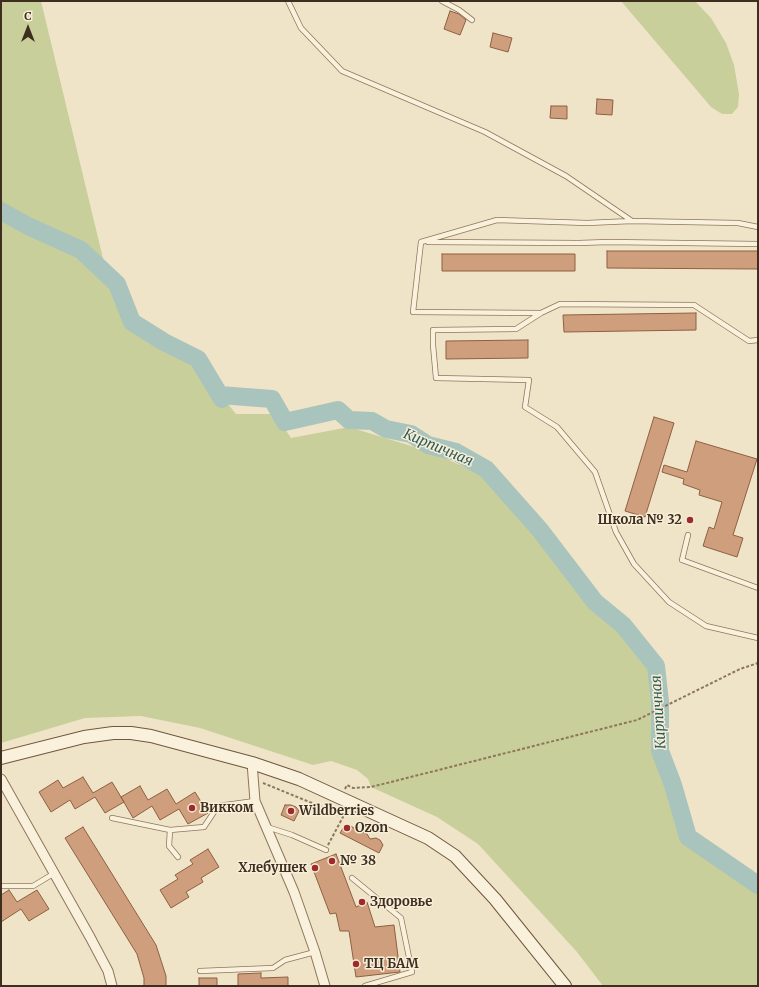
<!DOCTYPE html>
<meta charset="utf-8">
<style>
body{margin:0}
#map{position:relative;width:759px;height:987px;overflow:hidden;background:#f0e4c8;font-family:Merriweather,serif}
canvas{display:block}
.frame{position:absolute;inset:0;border:2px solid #3d2e20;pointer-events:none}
.north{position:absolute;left:8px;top:8px;width:40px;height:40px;-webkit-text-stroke:3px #f7eed8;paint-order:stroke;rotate:0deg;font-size:11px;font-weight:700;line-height:16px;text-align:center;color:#3d2e20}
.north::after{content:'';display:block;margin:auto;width:14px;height:18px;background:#3d2e20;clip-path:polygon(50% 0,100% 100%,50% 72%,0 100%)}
</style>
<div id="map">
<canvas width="759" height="987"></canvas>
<div class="frame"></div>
<div class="north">С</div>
</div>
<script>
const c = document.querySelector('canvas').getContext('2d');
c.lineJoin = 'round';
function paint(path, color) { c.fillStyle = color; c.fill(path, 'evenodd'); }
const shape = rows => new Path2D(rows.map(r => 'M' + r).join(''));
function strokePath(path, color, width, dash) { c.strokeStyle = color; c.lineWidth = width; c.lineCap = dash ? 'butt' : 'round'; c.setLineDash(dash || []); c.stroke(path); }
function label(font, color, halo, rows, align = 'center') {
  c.font = font + ' Merriweather,serif'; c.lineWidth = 3; c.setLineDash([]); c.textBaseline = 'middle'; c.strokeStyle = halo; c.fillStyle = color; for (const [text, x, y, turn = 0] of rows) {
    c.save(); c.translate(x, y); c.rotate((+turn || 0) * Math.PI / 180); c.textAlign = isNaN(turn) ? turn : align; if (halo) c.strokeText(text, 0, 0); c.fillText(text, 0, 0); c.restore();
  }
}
const green = shape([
 [1,1,41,1,107,275,127,301,134,331,167,347,196,364,236,414,275,414,291,438,349,427,431,452,480,474,515,506,647,667,663,708,662,764,691,847,758,888,758,986,603,986,577,952,478,844,437,817,371,787,368,779,357,770,331,761,313,765,200,728,141,716,85,718,1,743],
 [621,1,695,1,711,18,726,43,734,65,739,94,738,107,732,114,722,114,711,107]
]);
const river = shape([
 [1,211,28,226,81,250,117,284,132,322,164,342,198,359,222,399,220,395,272,399,285,422,338,410,349,420,372,421,386,429,411,434,428,445,456,452,486,469,540,530,595,602,623,625,656,666,660,702,660,751,673,785,688,837,758,885]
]);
const building = shape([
 [450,11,459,14,466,20,460,35,444,29,450,11],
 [493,33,512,38,508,52,490,47,493,33],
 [597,99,613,100,612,115,596,114,597,99],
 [551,106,567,106,567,119,550,118,551,106],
 [607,251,758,251,758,269,607,268,607,251],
 [442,254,575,254,575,271,442,271,442,254],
 [696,313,696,330,564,332,563,315,696,313],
 [528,340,528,358,446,359,446,341,528,340],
 [654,417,674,423,645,517,625,511,654,417],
 [696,441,757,459,733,535,743,538,737,557,703,546,709,527,714,529,722,502,699,495,700,490,683,484,684,479,662,472,664,465,687,472,696,441],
 [83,777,93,793,112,782,124,802,105,813,95,797,75,809,70,800,51,812,39,792,58,780,63,788,83,777],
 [140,786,148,800,167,789,176,804,195,792,208,813,188,824,179,809,160,820,152,806,133,818,121,797,140,786],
 [285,805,291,805,296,807,299,811,294,821,281,815,285,805],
 [345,825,349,825,354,828,357,832,362,832,367,834,370,839,376,838,380,840,383,845,379,853,340,833,345,825],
 [83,827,156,945,166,976,166,986,144,986,144,978,137,954,65,838,83,827],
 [208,849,219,867,201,878,203,882,186,892,189,897,171,908,160,890,178,879,175,875,193,864,190,860,208,849],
 [336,854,356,907,367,902,375,927,394,925,400,972,356,977,349,931,340,931,336,913,330,914,311,864,336,854],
 [9,890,17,902,37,890,49,909,29,921,21,909,1,922,1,895,9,890],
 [261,973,261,978,288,977,288,986,238,986,238,974,261,973],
 [199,978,217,978,217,986,199,986,199,978]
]);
const path = shape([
 [263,783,334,812],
 [345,789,347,785,353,788,371,787,637,720,740,669,758,663],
 [328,845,343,817,334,812,336,807]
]);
const service = shape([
 [288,1,301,28,342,71,485,132,566,176,632,221],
 [442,1,459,10,472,20],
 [428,242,579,243,608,242,758,244],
 [541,313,413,312,421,242,497,220,587,223,632,221,738,223,758,227],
 [758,340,749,341,694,305,560,304,541,313,516,329,433,330,433,345,436,378,529,380,525,407,557,427,595,472,616,532,634,564,669,602,706,626,758,638],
 [688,535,682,560,758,588],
 [112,818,170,830,204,827,218,806,255,801],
 [267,827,292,835,326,850],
 [170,830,169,846,178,857],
 [352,878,401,918,412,972,365,986],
 [1,886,33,886,53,874],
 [200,971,273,968,285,960,315,952]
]);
const minor = shape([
 [252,763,255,801,294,892,315,952,325,986],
 [1,779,90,937,108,971,112,986]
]);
const secondary = shape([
 [1,758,84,737,113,733,131,733,151,736,252,763,299,779,428,838,455,856,495,899,565,986]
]);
const markers = [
 [690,520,4,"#9e2a2b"],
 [192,808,4,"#9e2a2b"],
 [291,811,4,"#9e2a2b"],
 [347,828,4,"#9e2a2b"],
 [332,861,4,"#9e2a2b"],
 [315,868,4,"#9e2a2b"],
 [362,902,4,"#9e2a2b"],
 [356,964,4,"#9e2a2b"]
];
const poiNames = [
 ["Школа № 32",682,520,"right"],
 ["Викком",200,808],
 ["Wildberries",299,811],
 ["Ozon",355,828],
 ["№ 38",340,861],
 ["Хлебушек",307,868,"right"],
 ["Здоровье",370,902],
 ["ТЦ БАМ",364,964]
];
const waterNames = [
 ["Кирпичная",438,448,23],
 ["Кирпичная",659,712,-94]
];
paint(green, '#c9cf9b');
strokePath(river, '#a9c4bc', 18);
paint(building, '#cf9f7d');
strokePath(building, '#8d5f41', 1);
strokePath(service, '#8d765c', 6);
strokePath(minor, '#8d765c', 11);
strokePath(secondary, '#6f573f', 14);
strokePath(path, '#8d765c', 2, [3, 2]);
strokePath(service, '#faf1dc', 4.5);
strokePath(minor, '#faf1dc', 9);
strokePath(secondary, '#faf1dc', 12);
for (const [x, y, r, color] of markers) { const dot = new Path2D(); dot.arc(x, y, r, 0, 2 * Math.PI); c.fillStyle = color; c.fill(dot); strokePath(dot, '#f7eed8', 1.5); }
label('bold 13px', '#3d2e20', '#f7eed8', poiNames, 'left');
label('italic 14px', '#2f5d5a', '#f7eed8', waterNames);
</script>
